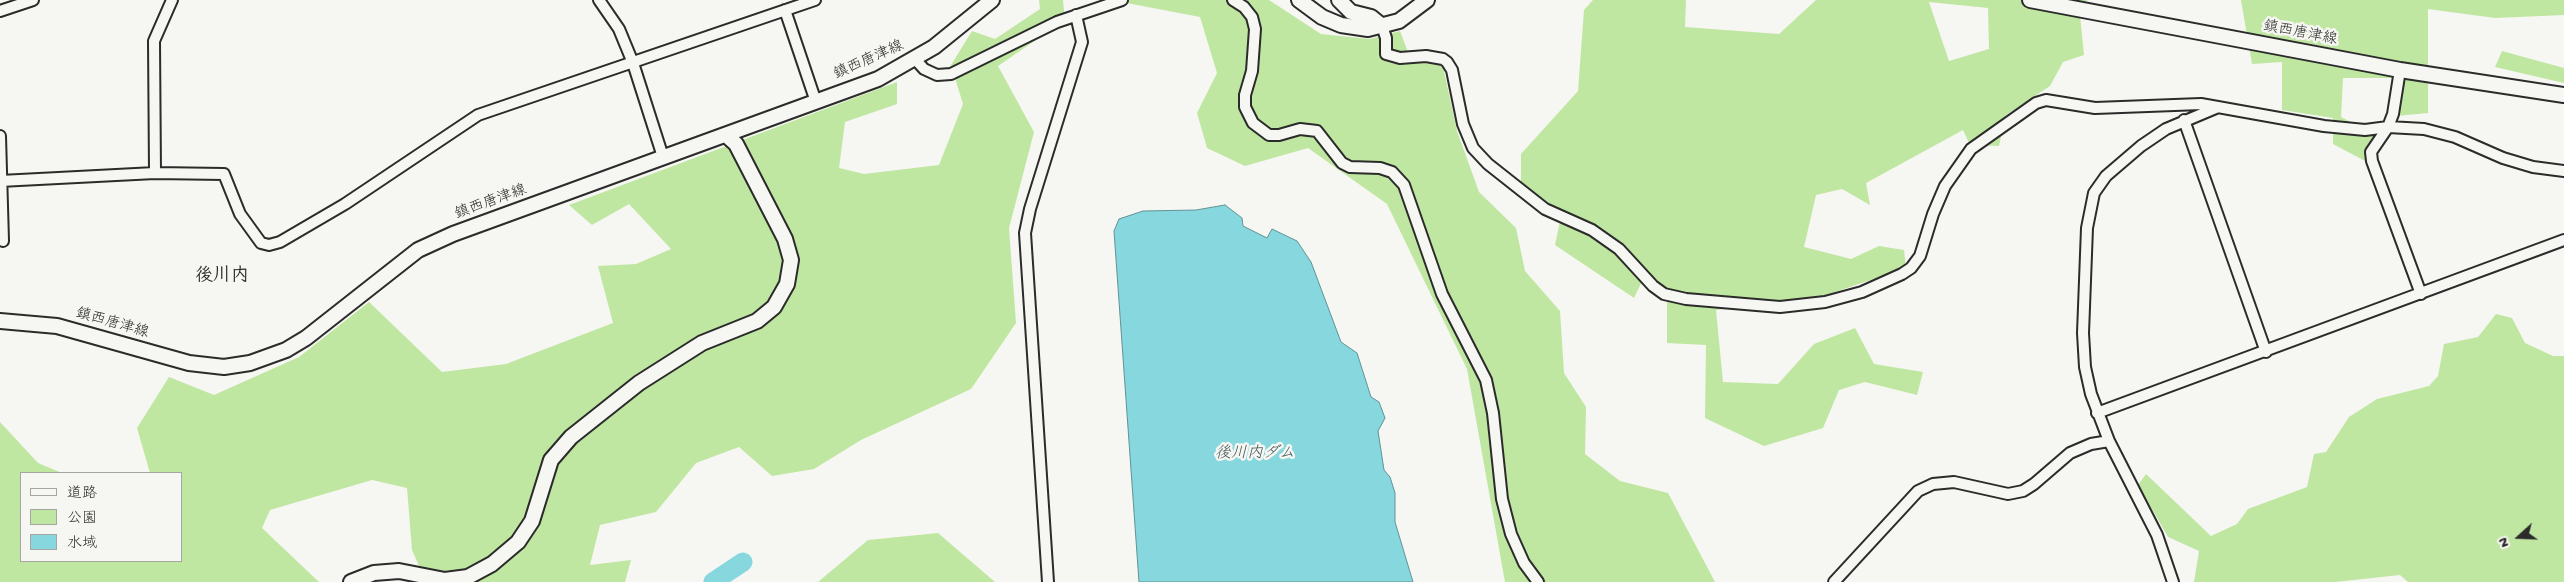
<!DOCTYPE html>
<meta charset="utf-8">
<style>
body{margin:0}
#map{position:relative;width:2564px;height:582px;overflow:hidden;background:#f6f6f2;font-family:"Gochi Hand","Klee One",sans-serif}
canvas{display:block}
.legend{position:absolute;left:20px;top:472px;width:162px;height:90px;box-sizing:border-box;background:#f6f6f2;border:1px solid #a5a5a2;margin:0;padding:6px 9px;list-style:none;font-size:15px;color:#2b2b2b}
.legend li{display:flex;align-items:center;gap:10px;height:25px}
.legend b{width:25px;border:1px solid #a5a5a2}
.north{position:absolute;left:2494px;top:512px;width:50px;height:50px;-webkit-text-stroke:4px #f6f6f2;paint-order:stroke;rotate:250deg;font-size:14px;font-weight:700;line-height:20px;text-align:center;color:#2b2b2b}
.north::after{content:'';display:block;margin:auto;width:18px;height:22px;background:#2b2b2b;clip-path:polygon(50% 0,100% 100%,50% 72%,0 100%)}
</style>
<div id="map">
<canvas width="2564" height="582"></canvas>
<ul class="legend">
<li><b style="height:6px;background:#f6f6f2"></b>道路</li>
<li><b style="height:14px;background:#c0e7a2"></b>公園</li>
<li><b style="height:14px;background:#86d7de"></b>水域</li>
</ul>
<div class="north">N</div>
</div>
<script>
const c = document.querySelector('canvas').getContext('2d');
c.lineJoin = 'round';
function paint(path, color) { c.fillStyle = color; c.fill(path, 'evenodd'); }
const shape = rows => new Path2D(rows.map(r => 'M' + r).join(''));
function strokePath(path, color, width, dash) { c.strokeStyle = color; c.lineWidth = width; c.lineCap = dash ? 'butt' : 'round'; c.setLineDash(dash || []); c.stroke(path); }
function label(font, color, halo, rows, align = 'center') {
  c.font = font + ' "Gochi Hand","Klee One",sans-serif'; c.lineWidth = 5; c.setLineDash([]); c.textBaseline = 'middle'; c.strokeStyle = halo; c.fillStyle = color; for (const [text, x, y, turn = 0] of rows) {
    c.save(); c.translate(x, y); c.rotate((+turn || 0) * Math.PI / 180); c.textAlign = isNaN(turn) ? turn : align; if (halo) c.strokeText(text, 0, 0); c.fillText(text, 0, 0); c.restore();
  }
}
const green = shape([
 [1039,0,1063,0,1065,20,998,66,1034,132,1009,228,1016,323,971,389,861,440,814,469,772,476,739,447,696,463,656,512,600,525,590,565,631,560,625,582,426,582,412,550,407,488,372,480,270,510,262,528,319,582,0,582,0,422,38,463,62,473,21,473,21,561,181,561,181,473,150,473,137,428,169,377,214,395,299,357,369,302,442,372,506,364,613,323,598,266,636,264,671,249,629,204,592,225,569,205,897,82,897,104,845,122,839,168,864,174,939,165,963,104,951,65,972,31,995,39,1040,9],
 [1111,0,1269,0,1321,34,1370,39,1400,31,1411,60,1442,62,1457,131,1479,192,1516,228,1525,271,1560,311,1564,373,1586,407,1585,454,1620,481,1668,493,1715,582,1505,582,1467,369,1387,204,1308,148,1245,166,1207,148,1197,113,1217,73,1200,17],
 [1593,0,1686,0,1685,27,1779,34,1816,0,2088,0,2079,5,2084,55,2063,62,2050,86,2006,115,1999,146,1970,145,1963,130,1866,183,1870,205,1842,189,1816,195,1804,247,1851,259,1879,246,1904,250,1906,268,1823,296,1716,310,1723,382,1778,384,1814,344,1855,328,1874,364,1923,372,1917,395,1865,382,1839,390,1823,428,1764,446,1705,418,1706,345,1667,343,1667,288,1645,275,1634,298,1555,245,1562,212,1521,185,1521,154,1578,91,1584,10],
 [1929,2,1988,8,1989,49,1949,61],
 [2241,0,2564,0,2564,15,2495,18,2428,9,2428,113,2396,116,2394,78,2343,78,2341,117,2375,134,2367,162,2333,144,2333,118,2282,110,2282,62,2252,64],
 [2502,51,2564,68,2564,83,2495,67],
 [2496,314,2512,318,2525,343,2553,356,2564,356,2564,582,2408,582,2400,575,2335,582,2194,582,2199,551,2168,537,2138,485,2146,474,2211,536,2237,524,2248,509,2307,487,2314,454,2326,452,2349,417,2377,399,2429,386,2438,376,2444,344,2478,337],
 [938,533,995,582,818,582,868,540]
]);
const water = shape([
 [1225,205,1242,218,1243,226,1267,238,1272,229,1297,241,1311,262,1341,342,1357,353,1371,397,1379,402,1385,418,1378,431,1384,470,1390,477,1395,493,1395,522,1413,582,1139,582,1114,231,1119,219,1143,211,1196,210,1225,205]
]);
const river = shape([
 [713,582,743,562]
]);
const street = shape([
 [599,0,619,29,633,63,663,157],
 [1233,0,1244,7,1252,17,1255,29,1252,71,1245,95,1245,107,1253,123,1269,135,1279,135,1300,129,1317,131,1342,163,1350,167,1380,168,1392,172,1404,185,1442,294,1486,380,1493,413,1502,499,1511,534,1524,563,1538,582],
 [785,10,814,96],
 [0,11,33,0],
 [1382,26,1386,38,1386,54,1400,58,1426,56,1443,59,1447,62,1452,70,1463,124,1473,148,1488,164,1545,209,1592,230,1619,249,1653,286,1664,294,1686,299,1780,307,1825,302,1862,292,1902,274,1911,268,1920,256,1933,214,1945,186,1971,149,2036,103,2046,100,2095,108,2201,104,2324,126,2365,130,2388,127,2424,129,2455,137,2503,158,2533,167,2564,171],
 [915,59,924,69,937,75,951,74,1057,22,1122,0],
 [2400,70,2393,114,2388,127,2371,152,2372,161,2421,294],
 [2184,120,2266,352],
 [0,136,3,241],
 [155,173,154,41,172,0],
 [0,181,155,173,224,174,240,214,261,243,269,245,280,242,345,204,478,115,815,0],
 [2097,413,2564,240],
 [1048,582,1025,233,1030,209,1082,42,1076,15],
 [1834,582,1918,491,1933,484,1954,482,2008,494,2023,491,2034,484,2070,453,2091,444,2109,441],
 [2173,582,2157,535,2109,441,2091,394,2085,367,2083,333,2087,228,2094,193,2106,176,2141,146,2166,129,2216,108]
]);
const secondary = shape([
 [1299,0,1322,17,1341,25,1368,29,1399,21,1427,0],
 [1339,0,1351,12,1371,17,1382,26],
 [2030,0,2400,70,2564,95],
 [0,321,57,326,189,363,224,367,250,363,286,350,306,338,418,250,453,234,878,79,934,47,992,0],
 [351,582,374,573,399,571,445,580,468,577,492,564,518,542,532,521,551,460,571,437,639,383,702,343,757,321,774,307,787,284,791,260,785,239,736,144,726,135]
]);
const streetNames = [
 ["鎮西唐津線",2300,34,11],
 ["鎮西唐津線",869,61,-24],
 ["鎮西唐津線",491,203,-20],
 ["鎮西唐津線",112,324,16]
];
const waterNames = [
 ["後川内ダム",1255,455]
];
const quarterNames = [
 ["後川内",222,277]
];
paint(green, '#c0e7a2');
paint(water, '#86d7de');
strokePath(water, '#629296', 1);
strokePath(river, '#86d7de', 19);
strokePath(street, '#2b2b2b', 14);
strokePath(secondary, '#2b2b2b', 18);
strokePath(street, '#f6f6f2', 10);
strokePath(secondary, '#f6f6f2', 14);
label('15px', '#2b2b2b', '#f6f6f2', streetNames);
label('italic 16px', '#425658', '#f6f6f2', waterNames);
label('bold 18px', '#2b2b2b', '#f6f6f2', quarterNames);
</script>
